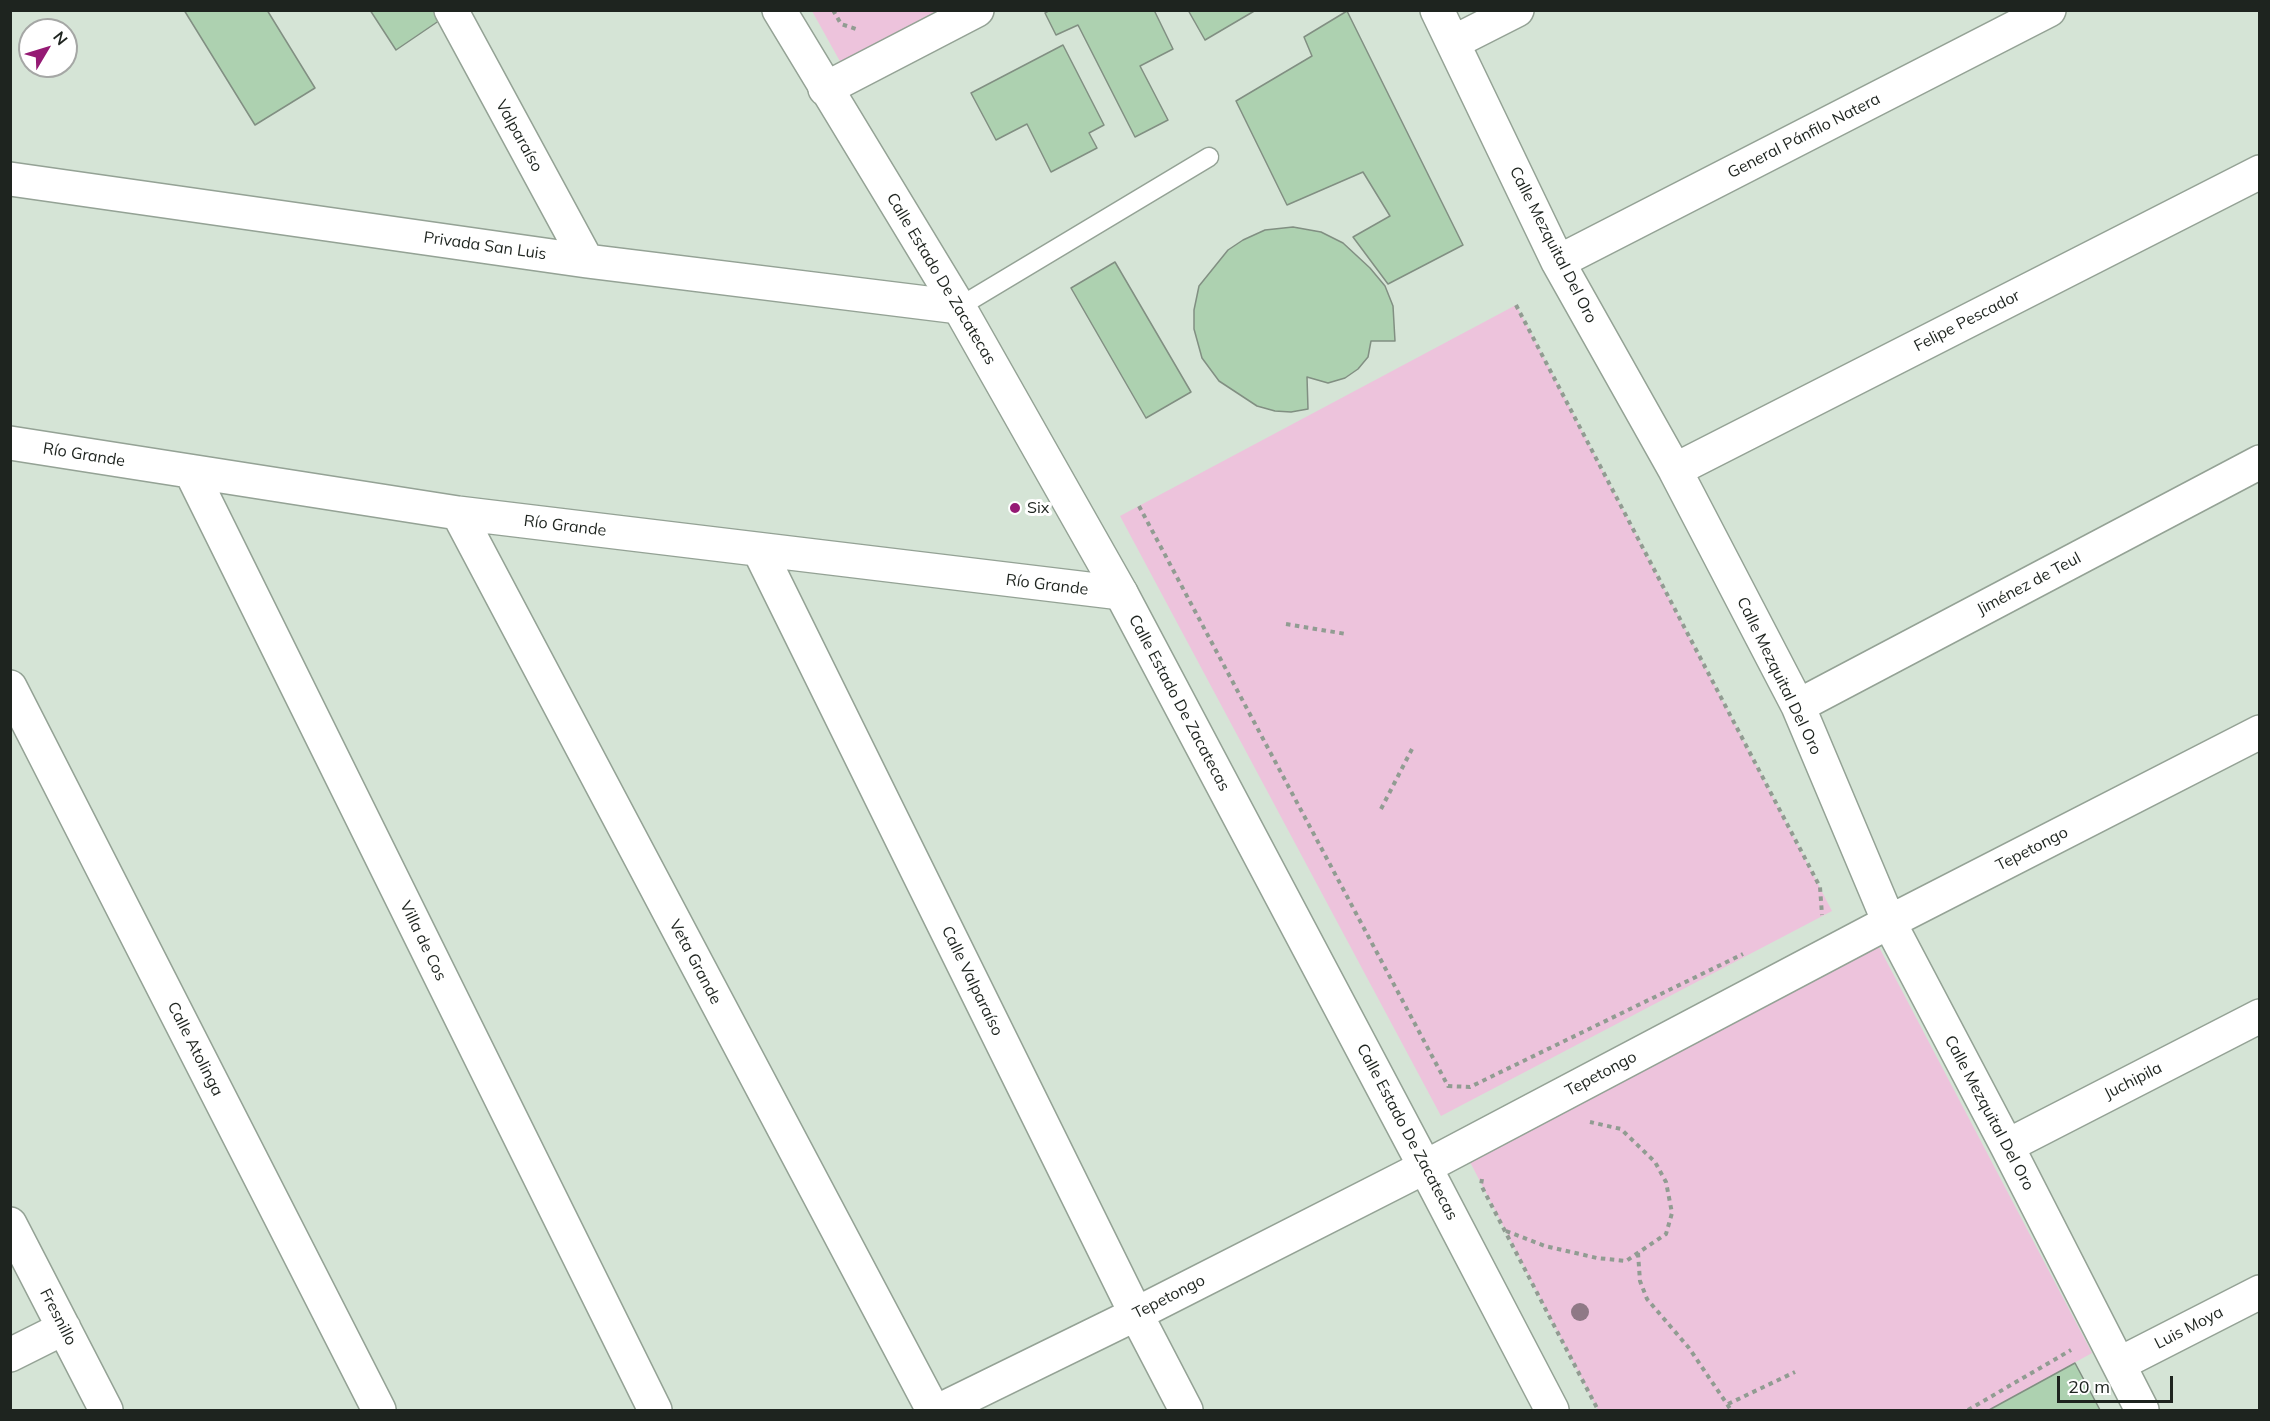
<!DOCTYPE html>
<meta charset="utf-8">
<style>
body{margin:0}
#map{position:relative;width:2270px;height:1421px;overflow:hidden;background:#d5e4d6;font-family:Mulish,sans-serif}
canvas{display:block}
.frame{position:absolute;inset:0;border:12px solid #1e241f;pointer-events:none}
.north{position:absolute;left:18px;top:18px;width:60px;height:60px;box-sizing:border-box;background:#fff;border:2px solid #a5a7a5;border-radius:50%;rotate:52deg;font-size:16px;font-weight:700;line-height:24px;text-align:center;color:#1e241f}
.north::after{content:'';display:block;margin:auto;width:21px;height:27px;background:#951a74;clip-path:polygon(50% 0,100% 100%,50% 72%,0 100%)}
.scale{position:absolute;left:2057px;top:1376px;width:116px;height:27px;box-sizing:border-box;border:3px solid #1e241f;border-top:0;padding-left:8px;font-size:18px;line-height:21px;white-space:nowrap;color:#1e241f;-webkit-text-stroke:4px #fff;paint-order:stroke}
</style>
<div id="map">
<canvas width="2270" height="1421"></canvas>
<div class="frame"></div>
<div class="north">N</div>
<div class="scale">20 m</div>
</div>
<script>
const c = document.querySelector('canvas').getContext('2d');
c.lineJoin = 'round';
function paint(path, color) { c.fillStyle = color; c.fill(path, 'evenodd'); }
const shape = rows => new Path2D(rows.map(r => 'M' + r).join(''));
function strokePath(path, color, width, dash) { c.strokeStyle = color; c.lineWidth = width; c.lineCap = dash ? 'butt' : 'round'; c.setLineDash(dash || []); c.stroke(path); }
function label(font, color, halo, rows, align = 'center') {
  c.font = font + ' Mulish,sans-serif'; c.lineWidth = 6; c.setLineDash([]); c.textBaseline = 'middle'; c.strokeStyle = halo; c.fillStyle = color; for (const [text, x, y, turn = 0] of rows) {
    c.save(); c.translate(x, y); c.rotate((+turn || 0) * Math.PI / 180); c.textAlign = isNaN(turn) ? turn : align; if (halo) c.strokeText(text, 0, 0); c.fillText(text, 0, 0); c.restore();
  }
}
const green = shape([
 [812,11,944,11,842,65],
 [1516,305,1832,911,1441,1116,1120,516],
 [1879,947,2092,1353,1989,1410,1598,1410,1469,1160]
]);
const building = shape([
 [184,10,267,10,315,88,255,125,184,10],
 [370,10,443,10,446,16,396,50,370,10],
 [1050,10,1154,10,1173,49,1140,66,1168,120,1135,137,1078,25,1056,35,1045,13,1050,10],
 [1188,10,1256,10,1205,40,1188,10],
 [1347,11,1463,245,1388,284,1353,237,1390,216,1363,172,1287,205,1236,101,1312,56,1304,37,1347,11],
 [1063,45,1104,125,1089,133,1097,148,1051,172,1027,124,996,140,971,93,1063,45],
 [1293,227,1321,232,1343,243,1370,268,1385,286,1393,306,1395,341,1371,341,1368,357,1358,369,1345,378,1328,383,1307,377,1308,409,1291,412,1275,411,1257,406,1219,381,1202,358,1194,329,1194,310,1199,286,1228,250,1243,240,1265,230,1293,227],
 [1115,262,1191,392,1146,418,1071,288,1115,262],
 [2075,1363,2100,1410,1989,1410,2075,1363]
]);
const path = shape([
 [833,10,841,24,856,29],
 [1516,305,1820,887,1822,915],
 [1139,506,1448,1086,1470,1087,1743,954],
 [1286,624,1346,634],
 [1381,809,1412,749],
 [1482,1179,1481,1185,1598,1410],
 [1506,1231,1545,1246,1597,1258,1626,1261,1666,1234,1672,1213,1666,1182,1655,1162,1621,1129,1590,1122],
 [1638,1253,1640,1281,1647,1299,1689,1348,1731,1410],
 [1728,1404,1795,1372],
 [1968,1410,2071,1350]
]);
const lane = shape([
 [959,307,1209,157]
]);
const street = shape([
 [451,10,587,261],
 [1437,10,1558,262,1675,470,1798,706,1889,922,2007,1146,2142,1410],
 [1454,42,1517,10],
 [825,89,977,10],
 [10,179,587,261,959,307],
 [1558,262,2049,10],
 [10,443,458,513,1121,593],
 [1675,470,2260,172],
 [191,472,655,1410],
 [458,513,933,1410],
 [759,550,1136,1314,1186,1410],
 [10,687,379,1410],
 [1798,706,2260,462],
 [2007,1146,2260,1016],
 [10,1224,106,1410],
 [10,1355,64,1328],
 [2119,1364,2260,1292],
 [940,1410,1136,1314,1425,1167,1889,922,2260,732]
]);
const secondary = shape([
 [779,10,959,307,1121,593,1425,1167,1552,1410]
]);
const trees = [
 [1580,1312]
];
const markers = [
 [1015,508,6,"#951a74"]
];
const streetNames = [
 ["Valparaíso",519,136,61],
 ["General Pánfilo Natera",1804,136,-27],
 ["Calle Mezquital Del Oro",1553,245,63],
 ["Privada San Luis",485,246,8],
 ["Calle Estado De Zacatecas",941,279,59],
 ["Felipe Pescador",1967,321,-27],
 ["Río Grande",84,455,9],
 ["Río Grande",565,526,7],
 ["Jiménez de Teul",2029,584,-28],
 ["Río Grande",1047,585,7],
 ["Calle Mezquital Del Oro",1779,676,64],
 ["Calle Estado De Zacatecas",1179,703,62],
 ["Tepetongo",2032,849,-27],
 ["Villa de Cos",423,941,64],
 ["Veta Grande",695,962,62],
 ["Calle Valparaíso",972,981,64],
 ["Calle Atolinga",195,1049,63],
 ["Tepetongo",1601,1074,-28],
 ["Juchipila",2133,1081,-27],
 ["Calle Mezquital Del Oro",1989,1113,62],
 ["Calle Estado De Zacatecas",1407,1132,62],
 ["Tepetongo",1169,1297,-27],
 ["Fresnillo",58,1317,63],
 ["Luis Moya",2189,1328,-27]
];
const poiNames = [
 ["Six",1027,508]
];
paint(green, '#edc3dc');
paint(building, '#add1b0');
strokePath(building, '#818f82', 1.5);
strokePath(lane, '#94a295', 21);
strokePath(street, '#94a295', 36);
strokePath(secondary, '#94a295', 36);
strokePath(path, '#919c92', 4, [4.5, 4.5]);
strokePath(lane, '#fff', 18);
strokePath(street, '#fff', 33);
strokePath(secondary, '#fff', 33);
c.fillStyle = '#8f7986';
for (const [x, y] of trees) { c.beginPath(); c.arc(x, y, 9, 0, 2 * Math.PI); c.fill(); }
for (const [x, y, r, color] of markers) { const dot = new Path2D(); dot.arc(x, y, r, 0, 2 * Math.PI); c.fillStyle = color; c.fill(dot); strokePath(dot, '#fff', 2); }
label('16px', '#1e241f', '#fff', streetNames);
label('16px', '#1e241f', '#fff', poiNames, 'left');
</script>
